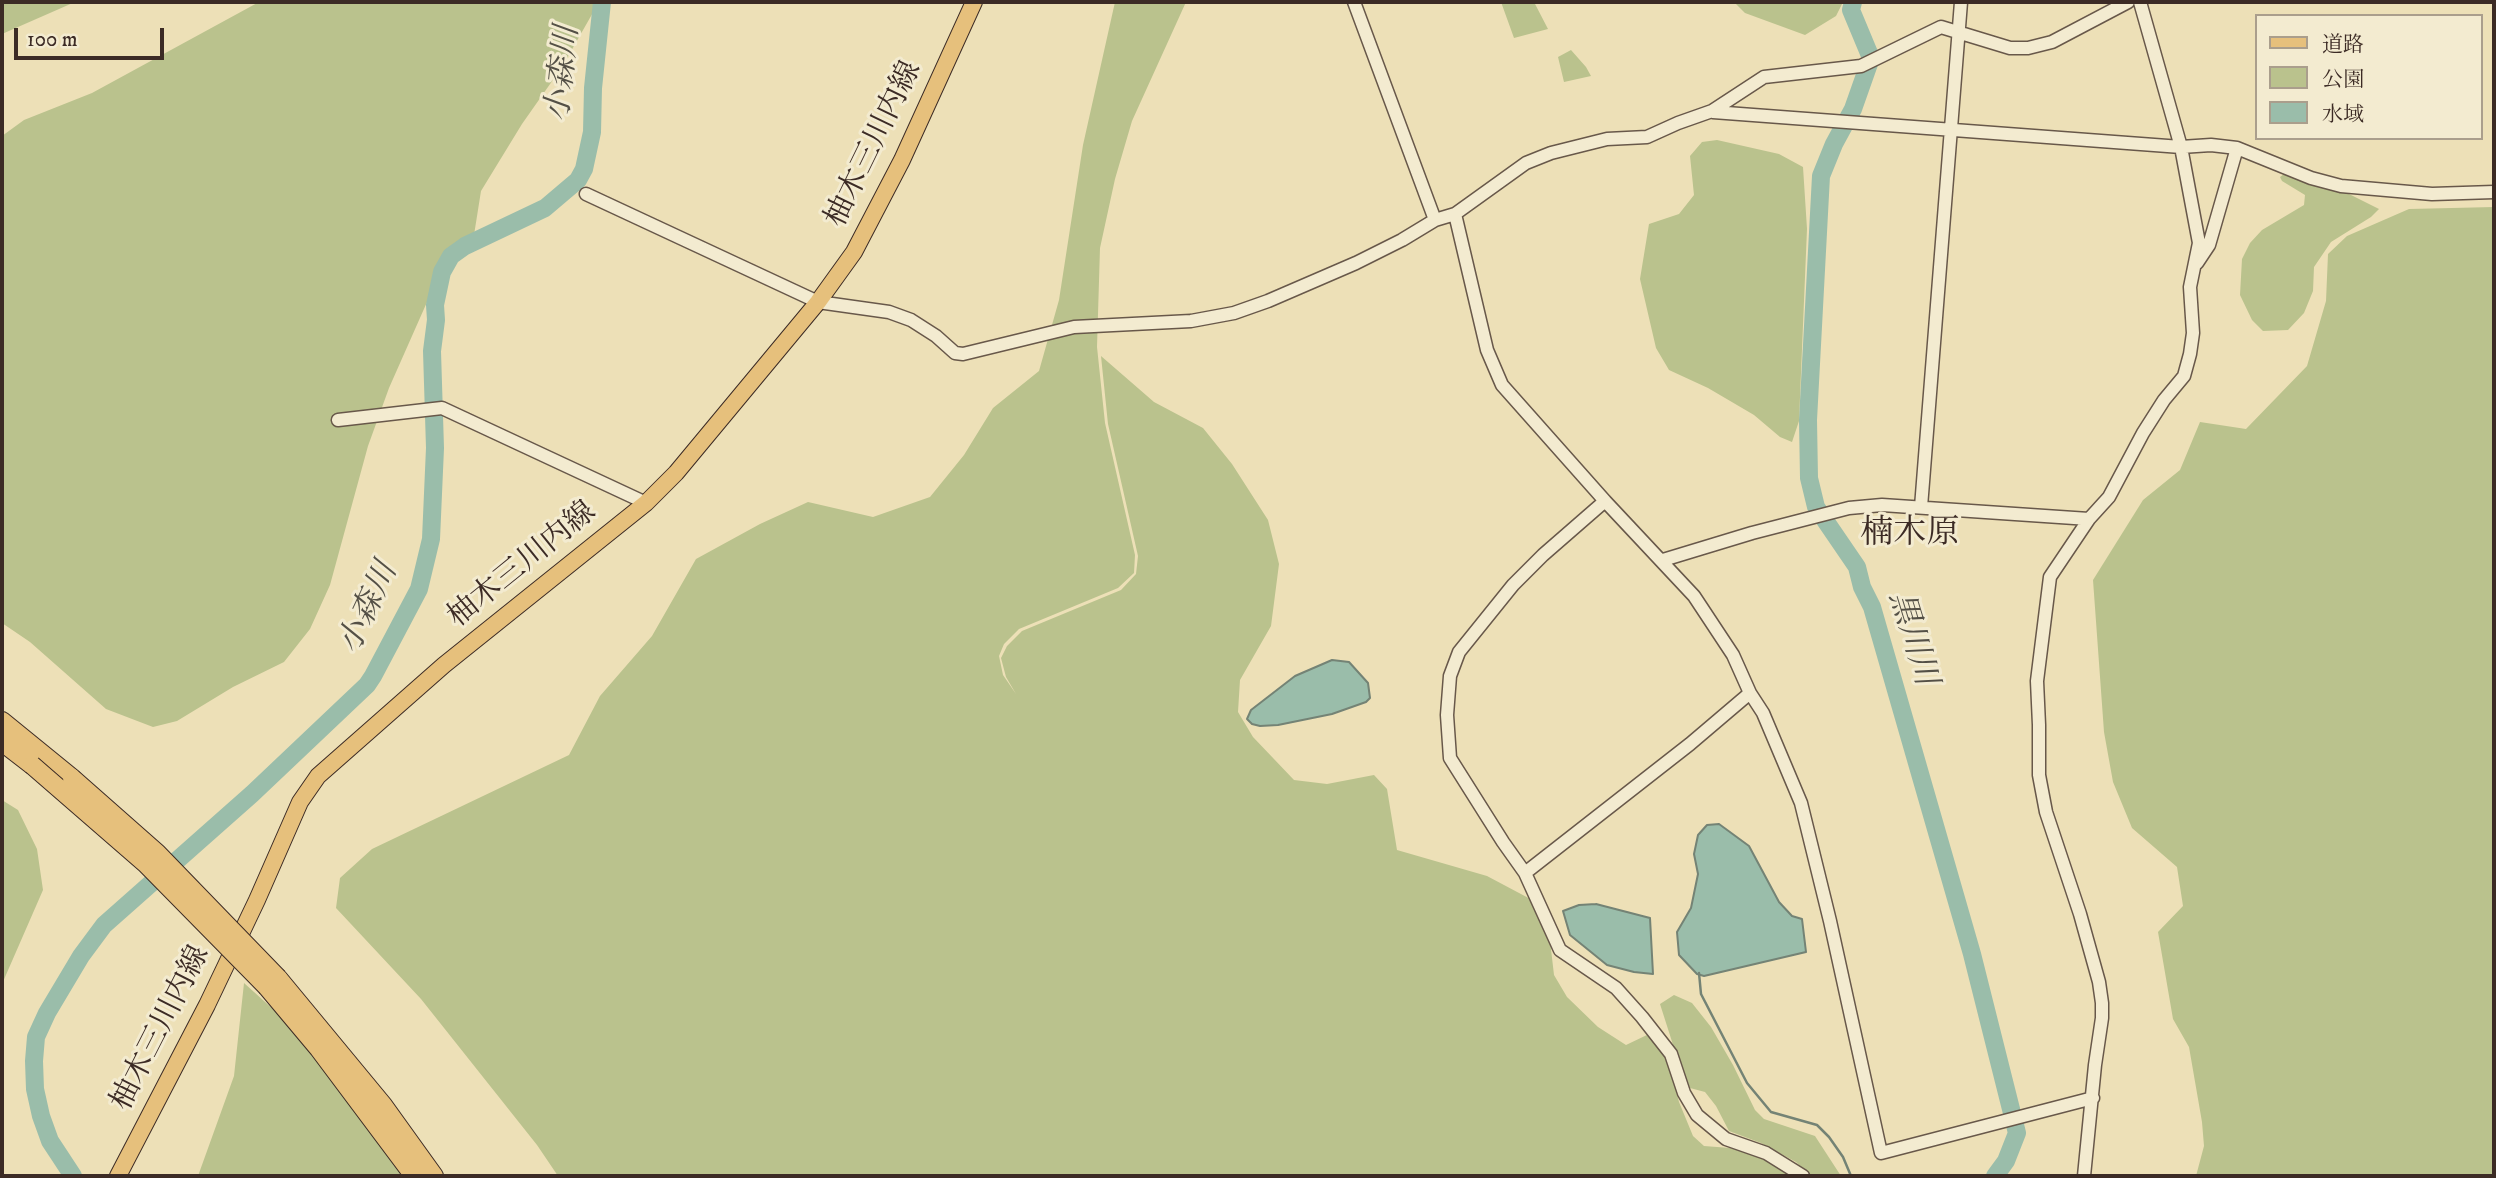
<!DOCTYPE html>
<meta charset="utf-8">
<style>
body{margin:0}
#map{position:relative;width:2496px;height:1178px;overflow:hidden;background:#ede0b7;font-family:"IM FELL DW Pica","Noto Serif JP",serif}
canvas{display:block}
.frame{position:absolute;inset:0;border:4px solid #3c2b25;pointer-events:none}
.legend{position:absolute;left:2255px;top:14px;width:228px;height:126px;box-sizing:border-box;background:#f3ebd0;border:2px solid #aa9e8c;margin:0;padding:9px 12px;list-style:none;font-size:21px;color:#3c2b25}
.legend li{display:flex;align-items:center;gap:14px;height:35px}
.legend b{width:35px;border:2px solid #aa9e8c}
.scale{position:absolute;left:14px;top:28px;width:150px;height:32px;box-sizing:border-box;border:4px solid #3c2b25;border-top:0;padding-left:9px;font-size:21px;line-height:24px;white-space:nowrap;color:#3c2b25;-webkit-text-stroke:5px #f3ebd0;paint-order:stroke}
</style>
<div id="map">
<canvas width="2496" height="1178"></canvas>
<div class="frame"></div>
<ul class="legend">
<li><b style="height:9px;background:#e6c07c"></b>道路</li>
<li><b style="height:19px;background:#bac28d"></b>公園</li>
<li><b style="height:19px;background:#9abdaa"></b>水域</li>
</ul>
<div class="scale">100 m</div>
</div>
<script>
const c = document.querySelector('canvas').getContext('2d');
c.lineJoin = 'round';
function paint(path, color) { c.fillStyle = color; c.fill(path, 'evenodd'); }
const shape = rows => new Path2D(rows.map(r => 'M' + r).join(''));
function strokePath(path, color, width, dash) { c.strokeStyle = color; c.lineWidth = width; c.lineCap = dash ? 'butt' : 'round'; c.setLineDash(dash || []); c.stroke(path); }
function label(font, color, halo, rows, align = 'center') {
  c.font = font + ' "IM FELL DW Pica","Noto Serif JP",serif'; c.lineWidth = 6; c.setLineDash([]); c.textBaseline = 'middle'; c.strokeStyle = halo; c.fillStyle = color; for (const [text, x, y, turn = 0] of rows) {
    c.save(); c.translate(x, y); c.rotate((+turn || 0) * Math.PI / 180); c.textAlign = isNaN(turn) ? turn : align; if (halo) c.strokeText(text, 0, 0); c.fillText(text, 0, 0); c.restore();
  }
}
const green = shape([
 [2,2,75,2,2,34],
 [259,2,599,2,562,67,522,124,481,191,474,235,435,284,389,388,368,446,330,585,310,629,284,662,233,687,177,721,153,727,106,709,30,642,2,623,2,136,24,120,92,93],
 [1115,2,1186,2,1132,121,1115,179,1100,248,1097,347,1105,423,1135,555,1134,573,1118,588,1019,629,1004,644,999,656,1003,675,1016,694,1006,677,1001,658,1007,646,1022,631,1121,590,1136,574,1138,556,1108,424,1101,356,1154,402,1203,428,1232,464,1268,520,1279,564,1271,626,1240,680,1238,712,1253,737,1294,780,1327,784,1374,775,1387,789,1397,850,1487,876,1536,902,1549,932,1554,975,1567,997,1598,1027,1626,1045,1649,1034,1657,1042,1670,1066,1679,1102,1693,1136,1704,1146,1730,1148,1762,1157,1794,1176,558,1176,537,1145,421,999,336,908,340,878,372,849,569,755,600,696,652,636,696,559,760,524,808,502,873,517,930,497,964,455,993,408,1039,371,1059,300,1083,145],
 [1501,2,1534,2,1548,29,1514,38],
 [1734,2,1843,2,1836,16,1805,35,1745,13],
 [1571,50,1586,67,1591,76,1564,82,1558,57],
 [1717,140,1779,154,1803,167,1807,229,1799,421,1792,442,1780,437,1754,415,1708,388,1669,370,1656,348,1640,279,1649,224,1679,214,1694,195,1690,156,1702,142],
 [2287,172,2341,190,2379,209,2371,217,2331,242,2314,267,2313,291,2304,313,2288,330,2263,331,2252,320,2240,295,2242,259,2250,243,2262,230,2304,205,2305,195,2282,181,2280,177],
 [2494,207,2494,1176,2196,1176,2204,1146,2202,1122,2189,1047,2173,1019,2158,932,2183,906,2177,867,2132,828,2113,782,2104,732,2093,580,2143,500,2180,470,2200,422,2246,429,2307,366,2326,301,2328,254,2347,236,2409,209],
 [2,800,18,810,37,849,43,890,2,984],
 [244,983,354,1082,430,1176,198,1176,234,1076],
 [1674,995,1692,1003,1711,1027,1733,1065,1755,1110,1764,1119,1815,1136,1841,1176,1810,1176,1796,1162,1761,1143,1729,1131,1716,1106,1705,1092,1690,1088,1675,1051,1660,1004]
]);
const water = shape([
 [1332,660,1349,662,1368,683,1370,698,1366,702,1332,714,1278,725,1260,726,1252,724,1247,719,1251,710,1295,676,1332,660],
 [1719,824,1749,846,1779,902,1792,916,1802,919,1806,952,1704,976,1697,974,1679,955,1677,932,1691,908,1698,874,1694,854,1698,835,1707,825,1719,824],
 [1596,904,1650,918,1653,974,1634,972,1607,965,1570,935,1563,911,1579,905,1596,904]
]);
const stream = shape([
 [1699,973,1701,994,1747,1083,1771,1112,1817,1125,1829,1137,1843,1157,1851,1176]
]);
const river = shape([
 [1853,2,1851,10,1871,58,1853,109,1834,144,1821,176,1808,420,1809,478,1816,507,1857,567,1862,587,1872,607,1972,954,2017,1133,2006,1161,1995,1176],
 [73,1176,50,1141,41,1116,35,1089,34,1061,36,1037,47,1013,81,956,104,925,252,794,367,685,373,676,419,589,431,539,435,448,432,351,436,320,435,305,442,272,451,256,465,246,545,208,578,180,584,169,592,132,593,88,602,2]
]);
const minor = shape([
 [1354,2,1435,220],
 [1713,112,2181,147,2211,145,2237,148,2311,178,2341,186,2432,194,2494,192],
 [586,194,818,302,889,312,911,320,936,336,955,353,963,354,1074,327,1191,321,1234,313,1268,301,1356,263,1402,240,1435,220,1455,214,1526,163,1551,153,1607,139,1647,137,1678,123,1712,111,1764,77,1861,66,1941,27,2010,48,2028,48,2052,42,2128,2],
 [1455,214,1487,350,1502,385,1605,501,1694,596,1733,655,1750,693,1763,713,1801,803,1830,921,1881,1153,2093,1098],
 [2197,263,2209,245,2237,148],
 [338,420,442,408,646,503],
 [1605,501,1543,555,1513,585,1459,652,1450,676,1447,715,1450,758,1503,842,1525,873,1560,950,1616,988,1642,1017,1671,1054,1684,1093,1697,1115,1726,1139,1766,1153,1803,1176],
 [1921,507,1961,2],
 [1663,560,1752,533,1849,508,1882,505,2089,519],
 [1525,873,1690,744,1750,693],
 [2084,1176,2095,1065,2102,1018,2102,1003,2099,982,2080,914,2046,812,2039,775,2039,725,2037,681,2050,577,2089,519,2109,497,2143,433,2164,400,2184,376,2190,354,2193,333,2190,287,2199,243,2181,147,2140,2]
]);
const major = shape([
 [118,1176,207,1005,257,900,300,802,318,776,444,665,646,503,676,473,818,302,854,252,902,160,974,2]
]);
const highway = shape([
 [2,721,72,778],
 [2,742,32,765],
 [278,978,383,1105,434,1176],
 [267,987,319,1049,414,1176]
]);
const highwayBridge = shape([
 [32,765,146,864,267,987],
 [72,778,157,853,278,978]
]);
const streetNames = [
 ["柚木三川内線",875,145,-64],
 ["柚木三川内線",523,566,-39],
 ["柚木三川内線",162,1029,-63]
];
const waterNames = [
 ["小森川",565,74,-84],
 ["小森川",370,609,-65],
 ["黒川川",1911,639,73]
];
const quarterNames = [
 ["楠木原",1910,535]
];
paint(green, '#bac28d');
paint(water, '#9abdaa');
strokePath(water, '#748375', 2);
strokePath(stream, '#748375', 2.5);
strokePath(river, '#9abdaa', 18);
strokePath(minor, '#68584a', 15);
strokePath(major, '#3c2b25', 18);
strokePath(highway, '#3c2b25', 20);
strokePath(minor, '#f3ebd0', 12);
strokePath(major, '#e6c07c', 16);
strokePath(highway, '#e6c07c', 18);
strokePath(highwayBridge, '#3c2b25', 20, []);
strokePath(highwayBridge, '#e6c07c', 18);
label('30px', '#3c2b25', '#f3ebd0', streetNames);
label('italic 32px', '#545046', '#f3ebd0', waterNames);
label('33px', '#3c2b25', '#f3ebd0', quarterNames);
</script>
